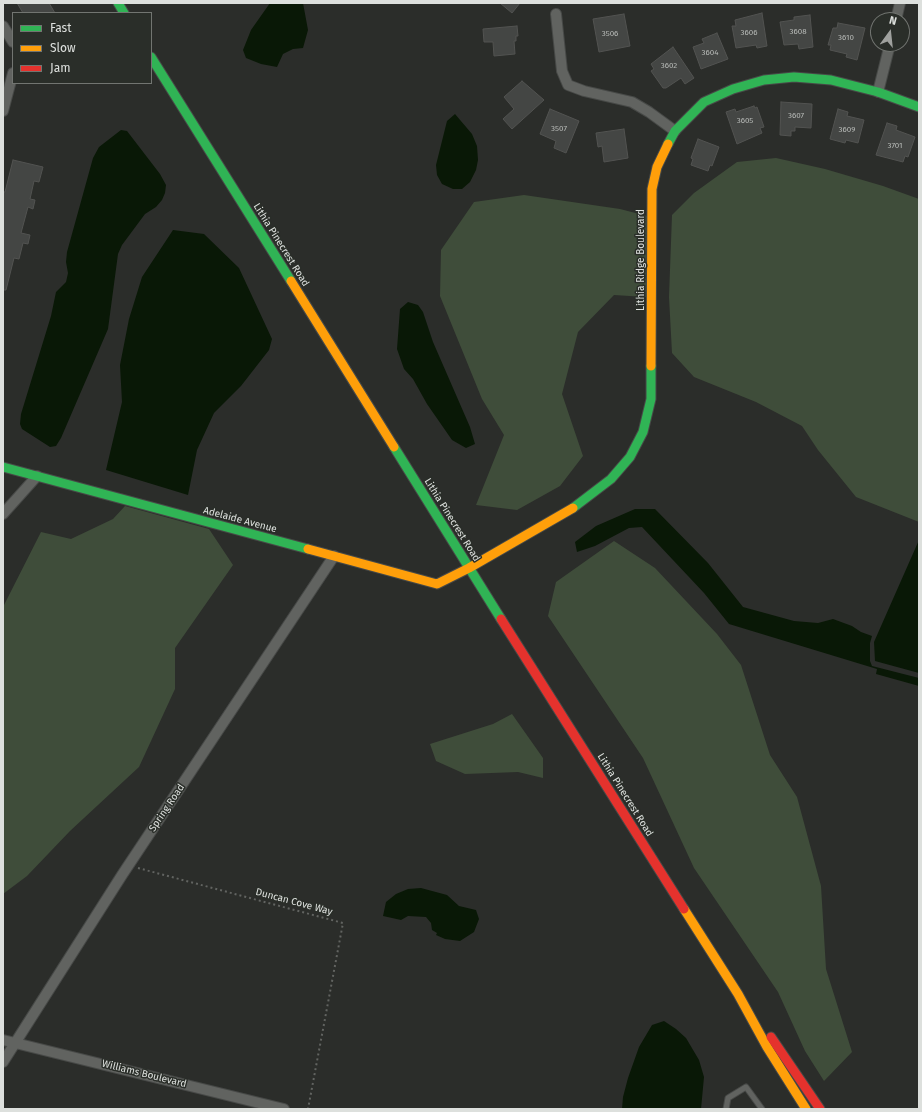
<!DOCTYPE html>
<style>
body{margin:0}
#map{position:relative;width:922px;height:1112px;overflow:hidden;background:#2b2d2a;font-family:"Fira Sans",sans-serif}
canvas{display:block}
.frame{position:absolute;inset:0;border:4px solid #dde0dd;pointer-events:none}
.legend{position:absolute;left:12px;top:12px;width:140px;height:72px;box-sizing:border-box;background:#2a2e29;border:1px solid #727571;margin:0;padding:5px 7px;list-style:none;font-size:12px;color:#dde0dd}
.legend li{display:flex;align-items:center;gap:8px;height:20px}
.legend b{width:20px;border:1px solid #727571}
.north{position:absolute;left:870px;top:12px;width:40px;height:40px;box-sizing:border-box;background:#2a2e29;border:1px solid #727571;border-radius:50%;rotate:15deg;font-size:11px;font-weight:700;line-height:16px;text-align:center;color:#dde0dd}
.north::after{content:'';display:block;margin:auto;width:14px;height:18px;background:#9fa19e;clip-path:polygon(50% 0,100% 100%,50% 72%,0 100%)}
</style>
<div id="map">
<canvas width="922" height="1112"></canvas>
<div class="frame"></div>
<ul class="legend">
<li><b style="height:5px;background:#30b455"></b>Fast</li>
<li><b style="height:5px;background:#ff9f0a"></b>Slow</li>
<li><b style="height:5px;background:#e5322d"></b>Jam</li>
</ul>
<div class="north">N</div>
</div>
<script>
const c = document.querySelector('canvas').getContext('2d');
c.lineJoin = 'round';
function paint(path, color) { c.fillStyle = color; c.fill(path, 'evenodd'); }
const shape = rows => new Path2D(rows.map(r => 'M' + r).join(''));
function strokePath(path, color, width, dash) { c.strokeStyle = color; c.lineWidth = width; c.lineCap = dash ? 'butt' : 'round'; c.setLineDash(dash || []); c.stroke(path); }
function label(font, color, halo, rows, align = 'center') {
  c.font = font + ' "Fira Sans",sans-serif'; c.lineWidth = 3; c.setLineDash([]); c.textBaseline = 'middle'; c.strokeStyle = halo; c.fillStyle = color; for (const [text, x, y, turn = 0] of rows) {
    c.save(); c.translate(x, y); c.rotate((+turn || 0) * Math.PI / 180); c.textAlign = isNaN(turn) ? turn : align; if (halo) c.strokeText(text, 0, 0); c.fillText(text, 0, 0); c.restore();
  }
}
const green = shape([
 [776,158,825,169,883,186,919,199,919,522,856,497,818,450,802,426,756,402,694,377,672,353,669,297,672,215,694,193,737,162],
 [524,195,620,209,647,216,646,297,614,295,578,332,562,394,583,456,560,486,517,510,476,505,504,435,482,399,440,296,441,250,474,202],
 [125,506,209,529,233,565,175,648,175,689,139,767,70,831,27,876,3,894,3,607,41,532,71,539,113,519],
 [614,541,655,568,717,634,741,665,770,755,797,797,821,886,826,969,852,1052,824,1081,805,1051,778,992,694,868,643,758,548,616,556,582],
 [512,714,543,758,543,778,518,772,465,774,436,761,430,744,493,724]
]);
const water = shape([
 [270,3,303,3,308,30,303,48,293,49,283,54,277,67,261,64,246,58,243,50,251,30],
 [455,114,472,134,477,146,478,160,476,170,470,182,462,189,453,189,442,184,437,175,436,165,447,121],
 [121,130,127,131,160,174,166,185,165,193,162,200,156,207,145,214,122,245,118,254,108,329,61,438,56,446,50,447,22,429,20,424,21,414,51,316,56,292,66,282,68,273,66,262,67,252,93,158,99,147],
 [173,230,204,234,239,268,272,339,269,350,241,386,214,413,197,450,188,495,106,470,122,402,120,365,129,319,142,277],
 [408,302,418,305,423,312,433,342,470,427,475,444,466,448,452,440,427,404,413,379,404,369,397,349,400,309],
 [635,509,655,509,708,563,743,607,794,621,818,623,833,619,852,626,861,632,872,636,870,643,870,661,872,666,919,678,919,686,876,674,877,669,729,624,704,593,642,527,629,528,595,546,577,552,575,542,596,526],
 [919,540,919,673,875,661,874,642],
 [421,888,447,895,459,906,476,910,479,919,474,932,460,941,445,939,436,935,437,933,432,930,431,923,426,917,408,916,401,920,383,916,386,902,396,894,408,889],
 [664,1021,676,1029,686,1038,699,1060,704,1077,701,1109,622,1109,623,1097,628,1078,639,1047,652,1025]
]);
const building = shape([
 [17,3,49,3,55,13,23,13,17,3],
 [500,3,520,3,512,13,500,3],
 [762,13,767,46,757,48,756,45,736,48,732,26,736,26,735,20,762,13],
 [624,14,630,46,599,52,593,19,624,14],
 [810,15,813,47,799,49,798,44,784,45,780,22,794,20,794,17,810,15],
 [838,23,865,28,857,60,846,57,847,54,830,50,831,45,828,45,833,28,837,28,838,23],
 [517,26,518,36,516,36,516,41,514,41,515,54,494,56,493,42,484,42,483,29,517,26],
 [717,33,728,59,701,69,693,47,704,43,702,39,717,33],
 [673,47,694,78,685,84,681,78,666,88,663,88,651,71,654,69,651,64,673,47],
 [522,81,544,100,512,129,503,119,514,109,504,97,522,81],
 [781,102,812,104,811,128,795,127,795,131,791,131,791,136,780,135,781,102],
 [754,106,755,108,757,107,764,127,760,128,762,133,737,144,726,112,735,109,736,112,754,106],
 [550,109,579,121,566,153,554,148,556,141,540,134,550,109],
 [838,109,848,112,847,116,864,120,858,143,846,140,845,143,830,139,838,109],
 [887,123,897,126,896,130,915,137,908,157,905,156,903,162,876,155,887,123],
 [624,129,628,158,604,162,602,146,598,147,596,133,624,129],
 [698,139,719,147,712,166,710,165,708,171,691,165,693,159,691,158,698,139],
 [13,160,43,167,39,182,34,181,30,199,35,200,33,209,28,207,21,233,30,235,28,244,23,243,19,259,14,258,6,290,3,290,3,192,5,192,13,160]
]);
const path = shape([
 [138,868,343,923,308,1109]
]);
const lane = shape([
 [726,1109,728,1098,746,1087,762,1109]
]);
const street = shape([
 [556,14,562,71,568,85,584,91,632,102,649,112,675,131],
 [896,20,900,3],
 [3,26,13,42],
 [878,92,890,44],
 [3,111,13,73],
 [3,514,37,476],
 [3,1040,284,1109],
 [3,1062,122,875,334,556]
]);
const fast = shape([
 [118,3,124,13],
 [151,57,291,281],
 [668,144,675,131,704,102,733,89,764,80,794,77,831,80,878,92,919,107],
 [394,447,501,619],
 [3,467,308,549],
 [573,508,611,479,630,457,643,432,651,399,651,366]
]);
const slow = shape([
 [291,281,394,447],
 [651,366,652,189,657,167,668,144],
 [308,549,437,584,469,568,573,508],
 [684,909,738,994,767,1047,806,1109]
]);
const jam = shape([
 [501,619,684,909],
 [771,1037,820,1109]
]);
const numberNames = [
 ["3608",798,32],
 ["3606",749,33],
 ["3506",610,34],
 ["3610",846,38],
 ["3604",710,53],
 ["3602",669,66],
 ["3607",796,116],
 ["3605",745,121],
 ["3507",559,129],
 ["3609",847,130],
 ["3701",895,146]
];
const streetNames = [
 ["Lithia Pinecrest Road",281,245,58],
 ["Lithia Ridge Boulevard",641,260,-90],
 ["Adelaide Avenue",240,520,15],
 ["Lithia Pinecrest Road",452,520,58],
 ["Lithia Pinecrest Road",625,795,58],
 ["Spring Road",167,808,-56],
 ["Duncan Cove Way",294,902,15],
 ["Williams Boulevard",144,1074,14]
];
paint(green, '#3f4d3a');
paint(water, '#091806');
paint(building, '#444644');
strokePath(building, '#525351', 1);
strokePath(lane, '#474947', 7);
strokePath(street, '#474947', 12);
strokePath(fast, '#474947', 11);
strokePath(slow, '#474947', 11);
strokePath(jam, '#474947', 11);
strokePath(path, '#626461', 2, [2, 3]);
strokePath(lane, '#616360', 5);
strokePath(street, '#616360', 10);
strokePath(fast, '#30b455', 9);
strokePath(slow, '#ff9f0a', 9);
strokePath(jam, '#e5322d', 9);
label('8px', '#b7bab7', null, numberNames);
label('10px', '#dde0dd', '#2a2e29', streetNames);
</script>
